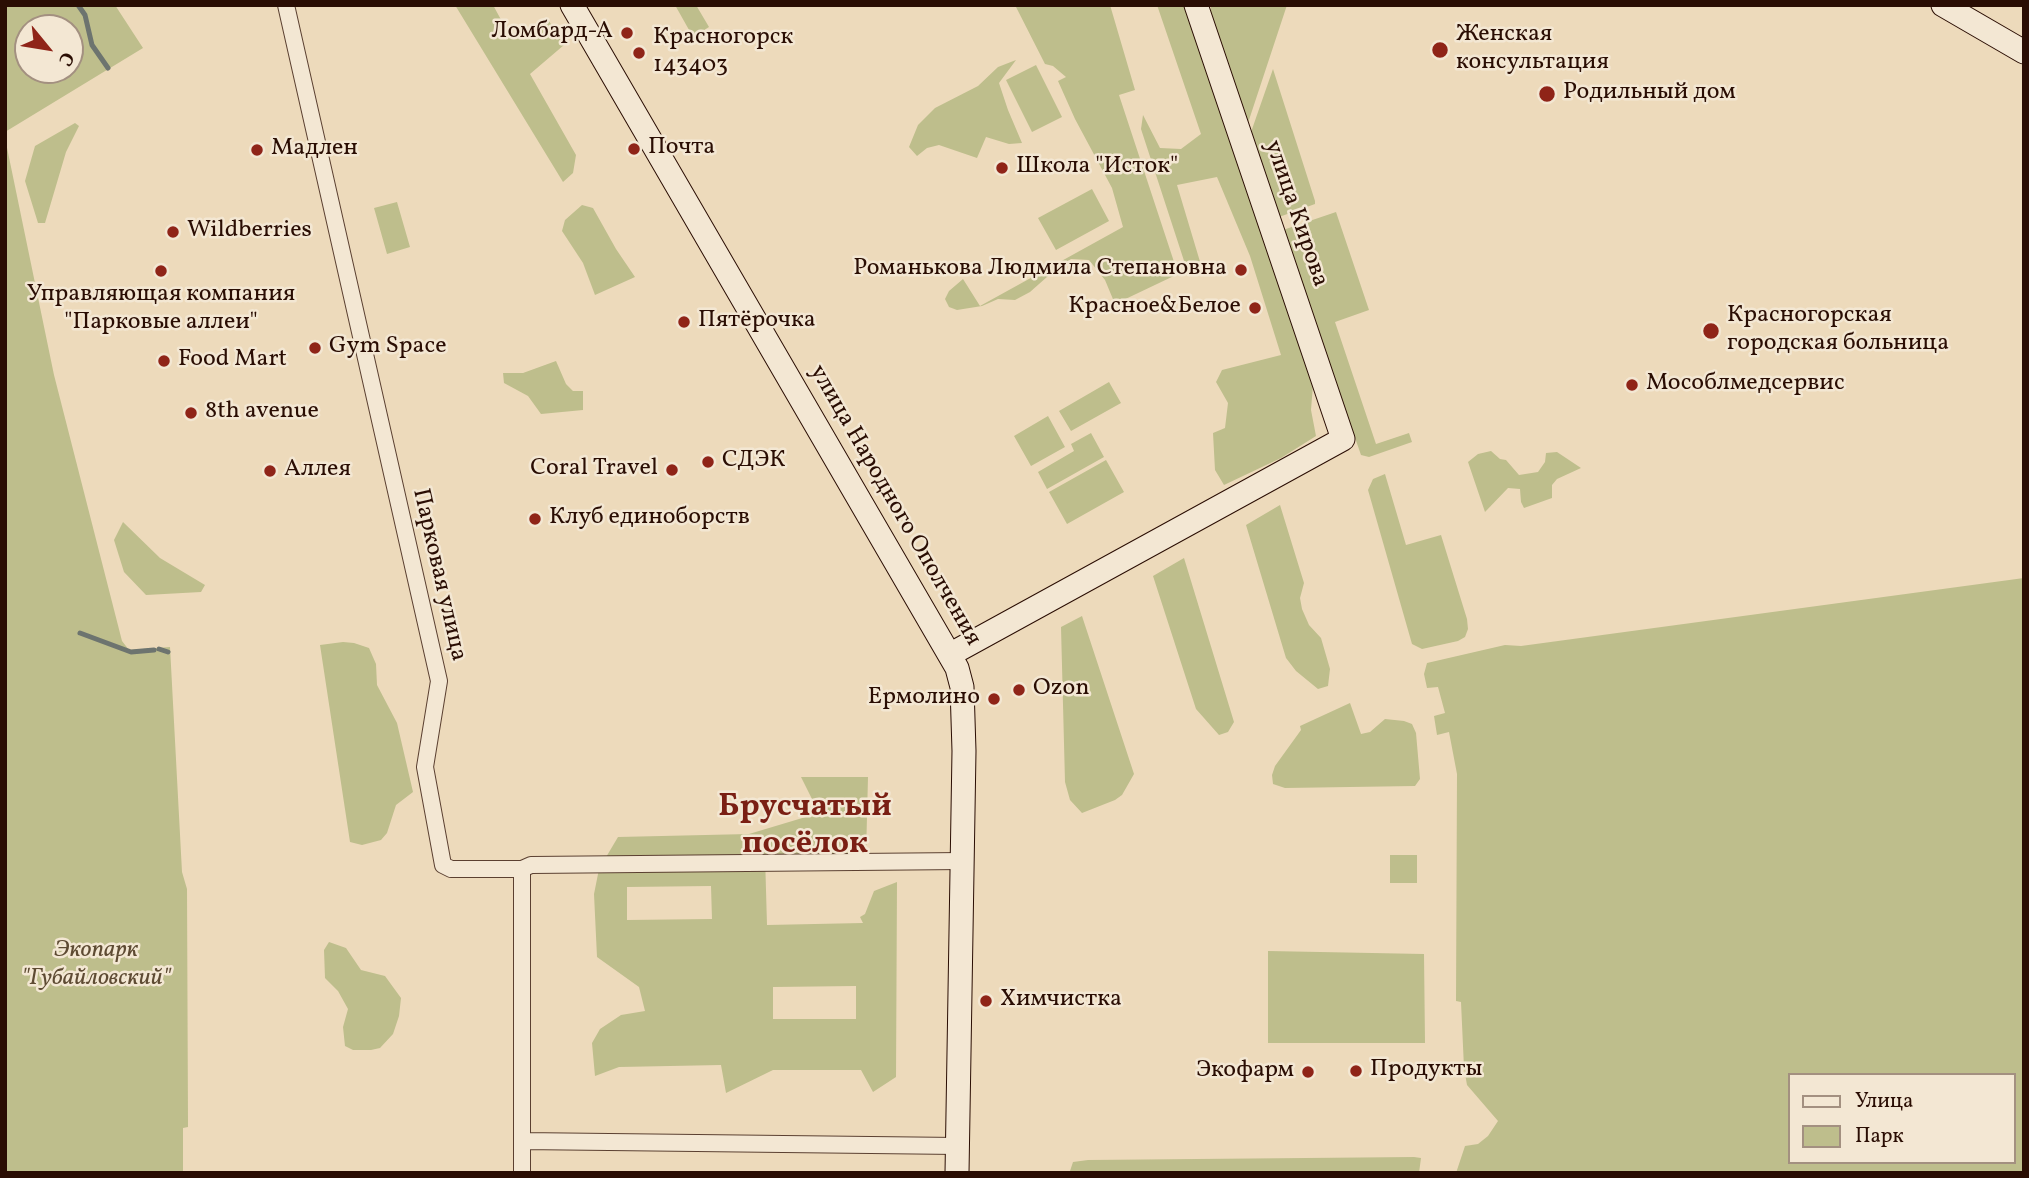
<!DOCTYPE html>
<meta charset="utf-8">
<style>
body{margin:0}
#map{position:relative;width:2029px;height:1178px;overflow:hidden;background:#eddabb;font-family:Vollkorn,serif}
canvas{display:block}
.frame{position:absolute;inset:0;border:7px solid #2a0d03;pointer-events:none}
.legend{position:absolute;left:1788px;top:1073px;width:228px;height:91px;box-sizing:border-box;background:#f3e7d3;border:2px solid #a39080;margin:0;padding:9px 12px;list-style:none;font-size:21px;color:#2a0d03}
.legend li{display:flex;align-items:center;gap:14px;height:35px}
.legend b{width:35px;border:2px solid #a39080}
.north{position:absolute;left:14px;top:14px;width:70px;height:70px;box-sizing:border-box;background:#f3e7d3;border:2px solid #a39080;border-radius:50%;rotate:120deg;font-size:19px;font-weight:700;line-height:28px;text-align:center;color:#2a0d03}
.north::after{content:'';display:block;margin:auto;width:24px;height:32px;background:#8f2418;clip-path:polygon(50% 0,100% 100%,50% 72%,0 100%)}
</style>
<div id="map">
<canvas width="2029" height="1178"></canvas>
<div class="frame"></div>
<ul class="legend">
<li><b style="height:9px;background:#f3e7d3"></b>Улица</li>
<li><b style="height:19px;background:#bebe8c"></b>Парк</li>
</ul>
<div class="north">С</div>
</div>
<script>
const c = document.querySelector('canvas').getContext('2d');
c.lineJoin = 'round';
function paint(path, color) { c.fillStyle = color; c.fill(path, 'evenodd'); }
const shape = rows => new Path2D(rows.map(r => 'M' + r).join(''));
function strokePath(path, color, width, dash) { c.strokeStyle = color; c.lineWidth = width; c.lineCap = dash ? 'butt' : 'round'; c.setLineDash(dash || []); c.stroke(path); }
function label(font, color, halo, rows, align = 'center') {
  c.font = font + ' Vollkorn,serif'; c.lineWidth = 5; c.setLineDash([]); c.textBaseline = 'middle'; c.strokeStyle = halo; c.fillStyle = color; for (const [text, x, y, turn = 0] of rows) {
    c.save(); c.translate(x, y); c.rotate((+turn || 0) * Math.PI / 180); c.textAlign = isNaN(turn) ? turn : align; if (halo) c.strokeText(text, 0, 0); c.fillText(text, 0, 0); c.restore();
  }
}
const green = shape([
 [5,5,115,5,143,48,5,132],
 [28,28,70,28,70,70,28,70],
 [455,5,493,5,511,38,549,21,564,45,530,74,576,155,573,173,563,182],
 [675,5,696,5,709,27,693,37],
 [1015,5,1110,5,1135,90,1119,95,1178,274,1115,304,1105,280,1089,260,1071,259,1056,269,1030,292,1015,300,998,299,982,306,957,310,949,307,945,299,949,291,963,279,980,306,1123,227,1112,188,1075,119,1058,81,1066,77,1053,66,1045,64],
 [1157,5,1184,5,1233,128,1314,372,1311,410,1316,436,1281,458,1224,485,1215,470,1213,433,1225,428,1228,403,1216,382,1222,370,1281,355,1250,256,1217,177,1177,185,1201,265,1187,270,1141,129,1143,115,1160,148,1181,149,1201,134],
 [1211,5,1287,5,1247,126,1211,20],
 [1016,60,999,83,1008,110,1022,143,1009,144,986,137,977,158,939,145,927,148,917,156,909,147,918,125,935,108,978,86,998,67],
 [1036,65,1062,117,1032,132,1006,80],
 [1273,69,1315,201,1315,204,1279,217,1250,135],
 [75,123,79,126,66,152,45,223,38,223,25,181,35,146],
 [5,138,54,375,122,641,129,650,170,647,182,872,187,889,188,1123,188,1127,183,1128,183,1173,5,1173],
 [1092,189,1109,221,1056,250,1038,218],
 [397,202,410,247,387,254,374,208],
 [582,205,593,208,616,249,635,277,595,295,583,263,562,231,565,220],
 [1336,212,1369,310,1335,322,1376,444,1409,433,1412,442,1369,457,1361,455,1283,230],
 [556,361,566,384,573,391,583,391,583,410,541,414,528,396,504,383,503,373,523,373],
 [1109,382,1121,403,1071,431,1059,411],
 [1048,416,1065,447,1031,466,1014,436],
 [1091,433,1104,457,1047,489,1038,472,1074,451,1071,444],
 [1491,451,1500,459,1506,460,1519,475,1538,472,1545,462,1546,453,1557,452,1581,468,1557,479,1552,485,1552,498,1524,508,1521,502,1520,489,1508,488,1485,512,1468,462,1478,454],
 [1106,460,1124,492,1067,524,1049,492],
 [1385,474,1406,545,1441,535,1467,619,1468,629,1465,637,1458,641,1422,649,1412,644,1368,490,1373,479],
 [1280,505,1304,583,1300,598,1302,609,1309,625,1321,638,1330,669,1328,686,1318,689,1296,671,1286,658,1246,525],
 [123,522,160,558,205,585,201,592,146,595,124,572,114,540],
 [1184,558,1234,722,1228,732,1219,735,1196,709,1153,576],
 [2024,578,2024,1173,1456,1173,1465,1146,1478,1144,1488,1136,1498,1121,1467,1085,1464,1068,1461,1002,1456,1001,1457,774,1449,732,1437,735,1434,716,1445,713,1438,687,1427,688,1424,674,1427,663,1505,645,1521,646],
 [1789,1075,2013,1075,2013,1162,1789,1162],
 [1082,616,1134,774,1122,795,1115,800,1082,813,1070,800,1065,782,1061,627],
 [343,642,354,643,369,648,376,664,377,685,397,723,413,792,396,805,387,833,381,840,362,845,350,842,320,645],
 [1350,703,1361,734,1370,732,1385,719,1404,721,1412,724,1416,733,1420,779,1415,786,1285,788,1273,784,1272,775,1275,766,1301,730,1300,726],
 [801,777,868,777,866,856,765,855,767,925,863,923,860,917,865,914,874,891,897,882,896,1077,873,1092,861,1070,773,1070,726,1093,721,1065,619,1067,595,1076,592,1043,600,1029,621,1015,645,1011,639,987,597,957,594,894,599,869,618,837,749,834,819,813],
 [711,886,712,919,627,920,627,887],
 [856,986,856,1019,773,1019,773,987],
 [1390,855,1417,855,1417,883,1390,883],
 [329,942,346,948,361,970,385,976,401,998,399,1016,393,1034,380,1048,371,1050,353,1050,345,1046,343,1027,348,1009,338,991,325,978,324,950],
 [1268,951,1424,954,1425,1043,1268,1043],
 [1414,1157,1421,1158,1419,1173,1070,1171,1073,1162,1088,1160]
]);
const stream = shape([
 [78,5,85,15,92,45,108,68],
 [80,633,131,652,154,650],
 [159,649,168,652]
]);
const street = shape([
 [286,5,439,681,425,767,443,865,451,869,522,869,522,1173],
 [522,869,531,865,963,861],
 [522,1141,958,1146]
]);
const secondary = shape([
 [572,5,957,668,962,687,964,751,957,1173],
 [1943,5,2024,52],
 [951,654,1343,439,1196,5]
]);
const markers = [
 [627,33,7,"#8f2418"],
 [1440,50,9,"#8f2418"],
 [639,53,7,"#8f2418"],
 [1547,94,9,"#8f2418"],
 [634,149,7,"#8f2418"],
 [257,150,7,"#8f2418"],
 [1002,168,7,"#8f2418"],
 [173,232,7,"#8f2418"],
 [1241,270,7,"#8f2418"],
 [161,271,7,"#8f2418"],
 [1255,308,7,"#8f2418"],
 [684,322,7,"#8f2418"],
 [1711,331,9,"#8f2418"],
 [315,348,7,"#8f2418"],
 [164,361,7,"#8f2418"],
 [1632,385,7,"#8f2418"],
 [191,413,7,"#8f2418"],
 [708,462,7,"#8f2418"],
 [672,470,7,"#8f2418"],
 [270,471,7,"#8f2418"],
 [535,519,7,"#8f2418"],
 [1019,690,7,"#8f2418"],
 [994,699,7,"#8f2418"],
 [986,1001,7,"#8f2418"],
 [1356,1071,7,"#8f2418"],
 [1308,1072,7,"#8f2418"]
];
const poiNames = [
 ["Ломбард-А",613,33,"right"],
 ["Женская",1456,36],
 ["консультация",1456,64],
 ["Красногорск",653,39],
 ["143403",653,67],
 ["Родильный дом",1563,94],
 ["Почта",648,149],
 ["Мадлен",271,150],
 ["Школа \"Исток\"",1016,168],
 ["Wildberries",187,232],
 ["Романькова Людмила Степановна",1227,270,"right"],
 ["Управляющая компания",161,296,"center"],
 ["\"Парковые аллеи\"",161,324,"center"],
 ["Красное&Белое",1241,308,"right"],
 ["Красногорская",1727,317],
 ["городская больница",1727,345],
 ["Пятёрочка",698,322],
 ["Gym Space",329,348],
 ["Food Mart",178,361],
 ["Мособлмедсервис",1646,385],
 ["8th avenue",205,413],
 ["СДЭК",722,462],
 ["Coral Travel",658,470,"right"],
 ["Аллея",284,471],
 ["Клуб единоборств",549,519],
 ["Ozon",1033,690],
 ["Ермолино",980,699,"right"],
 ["Химчистка",1000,1001],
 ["Продукты",1370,1071],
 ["Экофарм",1294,1072,"right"]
];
const streetNames = [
 ["улица Кирова",1295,214,71],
 ["улица Народного Ополчения",894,506,60],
 ["Парковая улица",438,575,77]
];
const parkNames = [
 ["Экопарк",96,952],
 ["\"Губайловский\"",96,980]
];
const districtNames = [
 ["Брусчатый",805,809],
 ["посёлок",805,846]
];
paint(green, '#bebe8c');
strokePath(stream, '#6d746f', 5);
strokePath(street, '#5b4031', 18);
strokePath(secondary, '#2a0d03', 25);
strokePath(street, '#f3e7d3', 16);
strokePath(secondary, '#f3e7d3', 23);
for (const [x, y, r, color] of markers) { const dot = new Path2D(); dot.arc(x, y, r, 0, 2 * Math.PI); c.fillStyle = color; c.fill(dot); strokePath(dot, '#f3e7d3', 2.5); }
label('24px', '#2a0d03', '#f3e7d3', poiNames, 'left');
label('24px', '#2a0d03', '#f3e7d3', streetNames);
label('italic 24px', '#5e4b33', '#f3e7d3', parkNames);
label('bold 32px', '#7a1f14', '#f3e7d3', districtNames);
</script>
